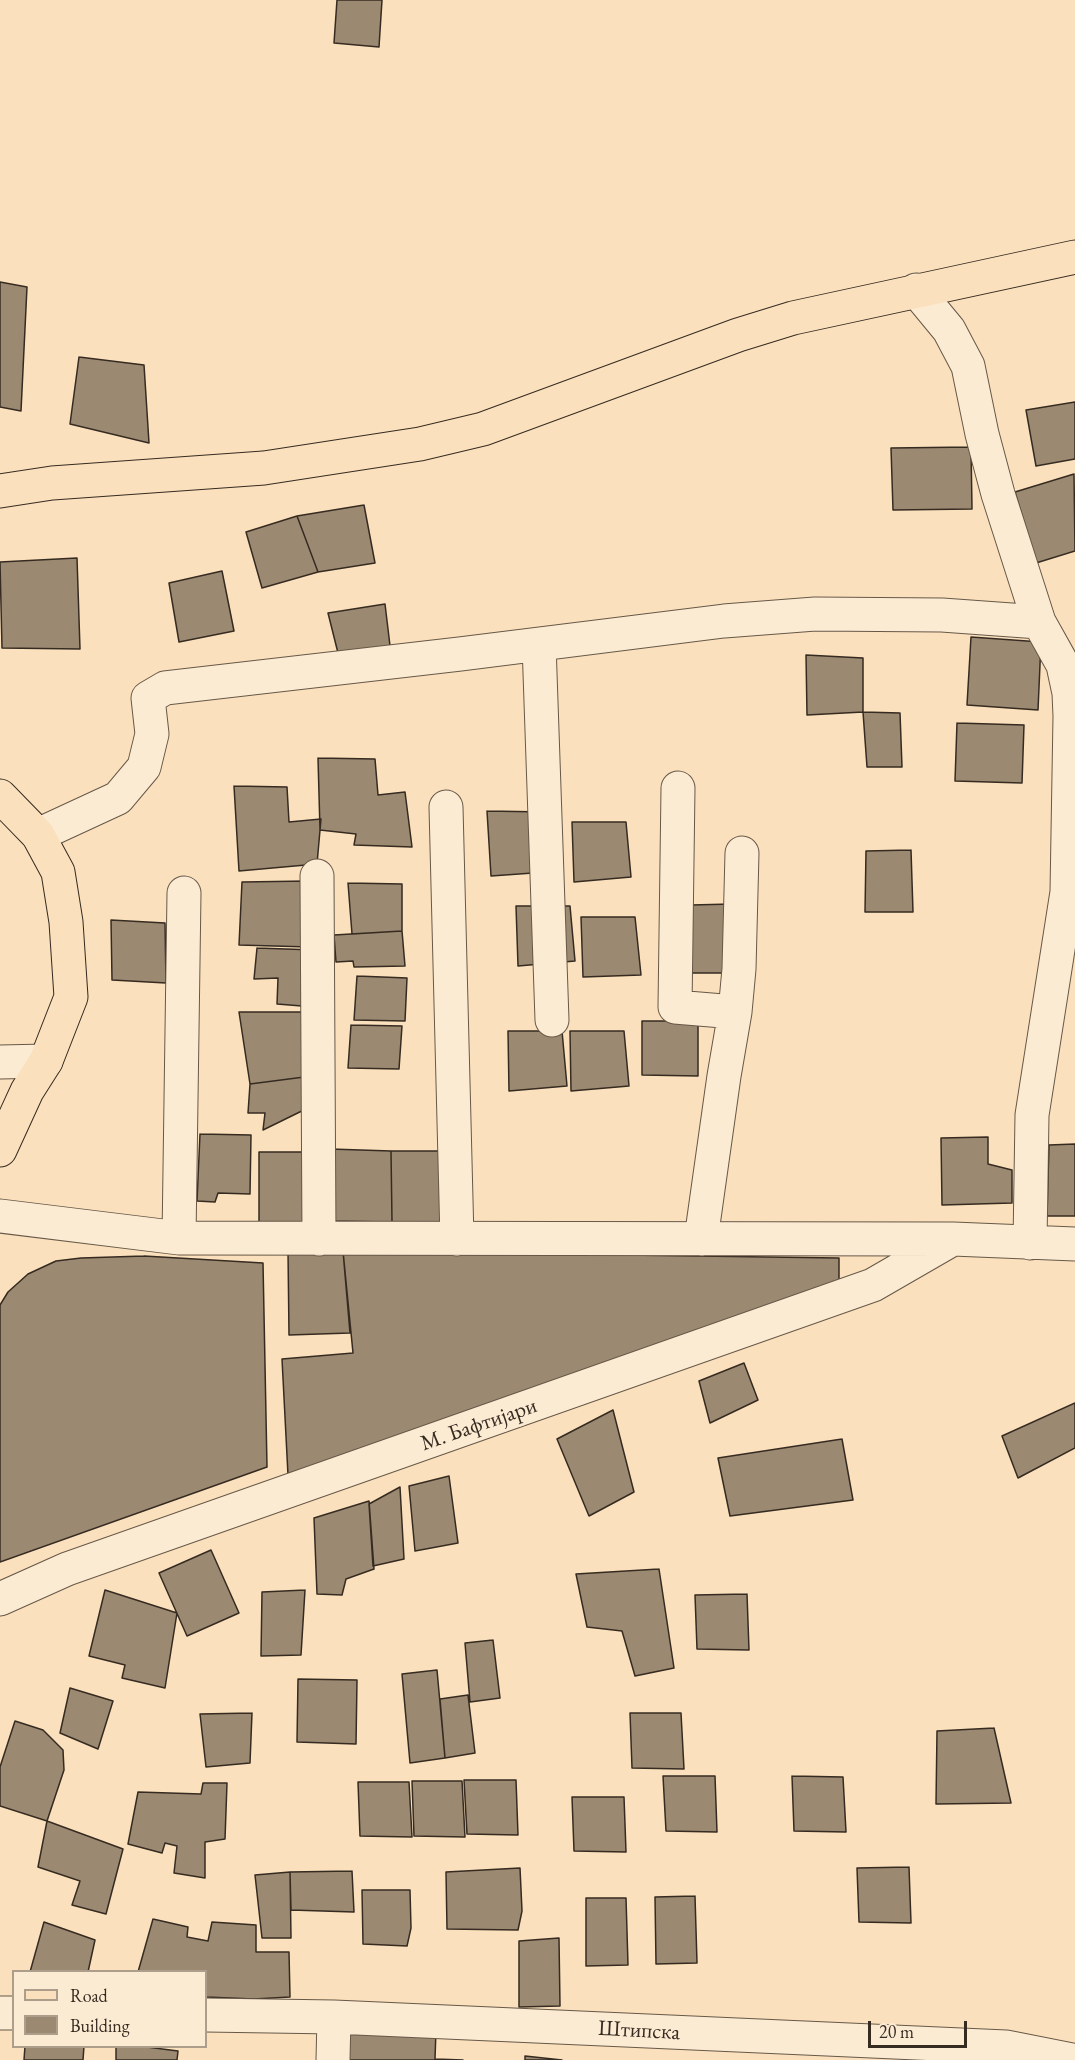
<!DOCTYPE html>
<meta charset="utf-8">
<style>
body{margin:0}
#map{position:relative;width:1075px;height:2060px;overflow:hidden;background:#fae0bc;font-family:"EB Garamond",serif}
canvas{display:block}
.legend{position:absolute;left:12px;top:1970px;width:195px;height:78px;box-sizing:border-box;background:#fcebd3;border:2px solid #ad9e8c;margin:0;padding:8px 10px;list-style:none;font-size:18px;color:#362b21}
.legend li{display:flex;align-items:center;gap:12px;height:30px}
.legend b{width:30px;border:2px solid #ad9e8c}
.scale{position:absolute;left:868px;top:2021px;width:99px;height:27px;box-sizing:border-box;border:3px solid #362b21;border-top:0;padding-left:8px;font-size:18px;line-height:21px;white-space:nowrap;color:#362b21;-webkit-text-stroke:4px #fcebd3;paint-order:stroke}
</style>
<div id="map">
<canvas width="1075" height="2060"></canvas>
<ul class="legend">
<li><b style="height:8px;background:#fae0bc"></b>Road</li>
<li><b style="height:16px;background:#9c8972"></b>Building</li>
</ul>
<div class="scale">20 m</div>
</div>
<script>
const c = document.querySelector('canvas').getContext('2d');
c.lineJoin = 'round';
function paint(path, color) { c.fillStyle = color; c.fill(path, 'evenodd'); }
const shape = rows => new Path2D(rows.map(r => 'M' + r).join(''));
function strokePath(path, color, width, dash) { c.strokeStyle = color; c.lineWidth = width; c.lineCap = dash ? 'butt' : 'round'; c.setLineDash(dash || []); c.stroke(path); }
function label(font, color, halo, rows, align = 'center') {
  c.font = font + ' "EB Garamond",serif'; c.lineWidth = 5; c.setLineDash([]); c.textBaseline = 'middle'; c.strokeStyle = halo; c.fillStyle = color; for (const [text, x, y, turn = 0] of rows) {
    c.save(); c.translate(x, y); c.rotate((+turn || 0) * Math.PI / 180); c.textAlign = isNaN(turn) ? turn : align; if (halo) c.strokeText(text, 0, 0); c.fillText(text, 0, 0); c.restore();
  }
}
const building = shape([
 [337,0,382,0,379,47,334,43,337,0],
 [0,282,27,287,21,411,0,407,0,282],
 [79,357,144,365,149,443,70,424,79,357],
 [1075,402,1075,459,1036,466,1026,410,1075,402],
 [971,447,972,509,893,510,891,448,971,447],
 [1074,474,1075,551,1036,563,1015,492,1074,474],
 [364,505,375,563,318,572,297,516,364,505],
 [297,516,318,572,262,588,246,532,297,516],
 [77,558,80,649,2,648,0,562,77,558],
 [222,571,234,631,179,642,169,583,222,571],
 [385,604,391,654,339,657,328,613,385,604],
 [971,637,1041,642,1038,710,967,705,971,637],
 [806,655,863,658,863,712,807,715,806,655],
 [863,712,900,713,902,767,867,767,863,712],
 [957,723,1024,725,1022,783,955,781,957,723],
 [318,758,375,759,378,795,405,792,412,847,354,845,356,834,320,830,318,758],
 [234,786,287,787,289,822,321,819,317,864,239,871,234,786],
 [487,811,545,812,547,872,491,876,487,811],
 [572,822,626,822,631,877,574,882,572,822],
 [911,850,913,912,865,912,866,851,911,850],
 [308,881,309,947,239,945,242,882,308,881],
 [348,883,402,884,402,931,352,934,348,883],
 [732,904,733,973,692,973,691,905,732,904],
 [516,906,570,906,575,961,518,966,516,906],
 [581,917,635,917,641,975,583,977,581,917],
 [111,920,165,923,166,983,112,980,111,920],
 [402,931,405,966,354,967,353,961,336,962,334,935,402,931],
 [257,948,315,950,314,1007,277,1004,278,978,254,979,257,948],
 [357,976,407,978,405,1021,354,1020,357,976],
 [239,1012,311,1012,312,1076,250,1084,239,1012],
 [642,1021,698,1021,698,1076,642,1075,642,1021],
 [351,1025,402,1026,399,1069,348,1068,351,1025],
 [508,1031,562,1031,567,1086,509,1091,508,1031],
 [570,1031,624,1031,629,1086,571,1091,570,1031],
 [312,1076,312,1106,263,1130,265,1113,248,1113,250,1084,312,1076],
 [200,1134,251,1135,250,1194,218,1193,215,1202,197,1201,200,1134],
 [988,1137,988,1164,1012,1170,1012,1203,942,1205,941,1138,988,1137],
 [1075,1144,1075,1216,1047,1216,1049,1145,1075,1144],
 [330,1149,391,1151,392,1222,330,1221,330,1149],
 [391,1151,451,1151,454,1223,392,1222,391,1151],
 [259,1152,316,1152,316,1225,259,1223,259,1152],
 [288,1251,343,1251,350,1333,289,1335,288,1251],
 [343,1251,839,1258,839,1288,288,1475,282,1359,353,1353,343,1251],
 [144,1256,263,1263,267,1467,0,1562,0,1305,8,1292,28,1274,56,1261,81,1258,144,1256],
 [744,1363,758,1400,710,1423,699,1381,744,1363],
 [1075,1403,1075,1448,1018,1478,1002,1436,1075,1403],
 [613,1410,634,1492,589,1516,557,1439,613,1410],
 [842,1439,853,1500,730,1516,718,1458,842,1439],
 [449,1476,458,1543,415,1551,409,1486,449,1476],
 [400,1487,404,1559,373,1566,369,1504,400,1487],
 [369,1501,374,1569,346,1579,342,1595,317,1594,314,1518,369,1501],
 [211,1550,239,1613,187,1636,159,1573,211,1550],
 [659,1569,674,1668,635,1676,622,1631,587,1627,576,1574,659,1569],
 [105,1590,177,1613,165,1688,122,1678,125,1665,89,1656,105,1590],
 [305,1590,301,1655,261,1656,262,1592,305,1590],
 [747,1594,749,1650,697,1649,695,1595,747,1594],
 [493,1640,500,1698,470,1702,465,1643,493,1640],
 [437,1670,445,1758,410,1763,402,1674,437,1670],
 [298,1679,357,1680,356,1744,297,1742,298,1679],
 [70,1688,113,1701,98,1749,60,1733,70,1688],
 [468,1695,475,1753,445,1758,440,1699,468,1695],
 [252,1713,250,1763,206,1767,200,1714,252,1713],
 [630,1713,681,1713,684,1769,632,1768,630,1713],
 [15,1721,43,1730,63,1750,64,1770,47,1821,0,1806,0,1767,15,1721],
 [994,1728,1011,1803,936,1804,937,1731,994,1728],
 [663,1776,715,1776,717,1832,666,1831,663,1776],
 [792,1776,843,1777,846,1832,794,1831,792,1776],
 [464,1780,516,1780,518,1835,467,1834,464,1780],
 [412,1781,462,1781,465,1837,414,1836,412,1781],
 [358,1782,409,1782,412,1837,360,1836,358,1782],
 [203,1783,227,1783,225,1839,205,1842,205,1878,174,1873,177,1846,165,1843,162,1853,128,1844,138,1792,201,1794,203,1783],
 [572,1797,624,1797,626,1852,574,1851,572,1797],
 [47,1821,123,1849,106,1914,72,1905,80,1881,38,1867,47,1821],
 [909,1867,911,1923,859,1922,857,1868,909,1867],
 [520,1868,522,1911,518,1930,447,1929,446,1872,520,1868],
 [352,1871,354,1912,291,1910,290,1872,352,1871],
 [290,1872,291,1938,262,1938,255,1875,290,1872],
 [362,1890,410,1890,411,1928,407,1946,363,1944,362,1890],
 [695,1896,697,1963,656,1964,655,1897,695,1896],
 [586,1898,626,1898,628,1965,586,1966,586,1898],
 [153,1919,188,1927,187,1937,208,1941,212,1922,256,1925,256,1952,289,1952,290,1997,254,1999,206,1997,206,1972,138,1972,153,1919],
 [44,1922,95,1940,88,1972,30,1972,44,1922],
 [559,1938,560,2006,519,2007,519,1941,559,1938],
 [343,2026,436,2030,435,2059,463,2060,341,2060,343,2026],
 [25,2046,84,2046,83,2060,24,2060,25,2046],
 [116,2046,139,2046,178,2051,177,2060,116,2060,116,2046],
 [525,2056,562,2060,525,2060,525,2056]
]);
const minor = shape([
 [916,290,949,330,968,366,982,434,998,494,1039,622,1063,665,1069,693,1070,716,1067,892,1032,1115,1030,1243],
 [539,644,552,1020],
 [678,788,675,1007,735,1012],
 [446,807,457,1239],
 [38,835,118,798,144,767,152,734,148,698,165,688,460,654,724,621,815,614,942,615,1039,622],
 [317,876,319,1239],
 [0,1062,46,1061],
 [0,1216,179,1238,953,1239,1075,1244],
 [179,1238,184,893],
 [701,1239,724,1076,735,1012,739,969,742,853],
 [0,1599,67,1569,873,1285,951,1240],
 [0,2013,14,2013],
 [206,2015,334,2017,1006,2047,1072,2060],
 [333,2060,334,2017]
]);
const major = shape([
 [0,491,52,483,264,468,420,444,483,429,738,335,793,318,1075,257],
 [0,796,38,835,58,872,66,922,71,997,46,1061,27,1091,0,1150]
]);
const streetNames = [
 ["М. Бафтијари",479,1425,-19],
 ["Штипска",639,2031,3]
];
paint(building, '#9c8972');
strokePath(building, '#362b21', 1.5);
strokePath(minor, '#675848', 35);
strokePath(major, '#362b21', 35);
strokePath(minor, '#fcebd3', 33);
strokePath(major, '#fae0bc', 33);
label('22px', '#362b21', '#fcebd3', streetNames);
</script>
